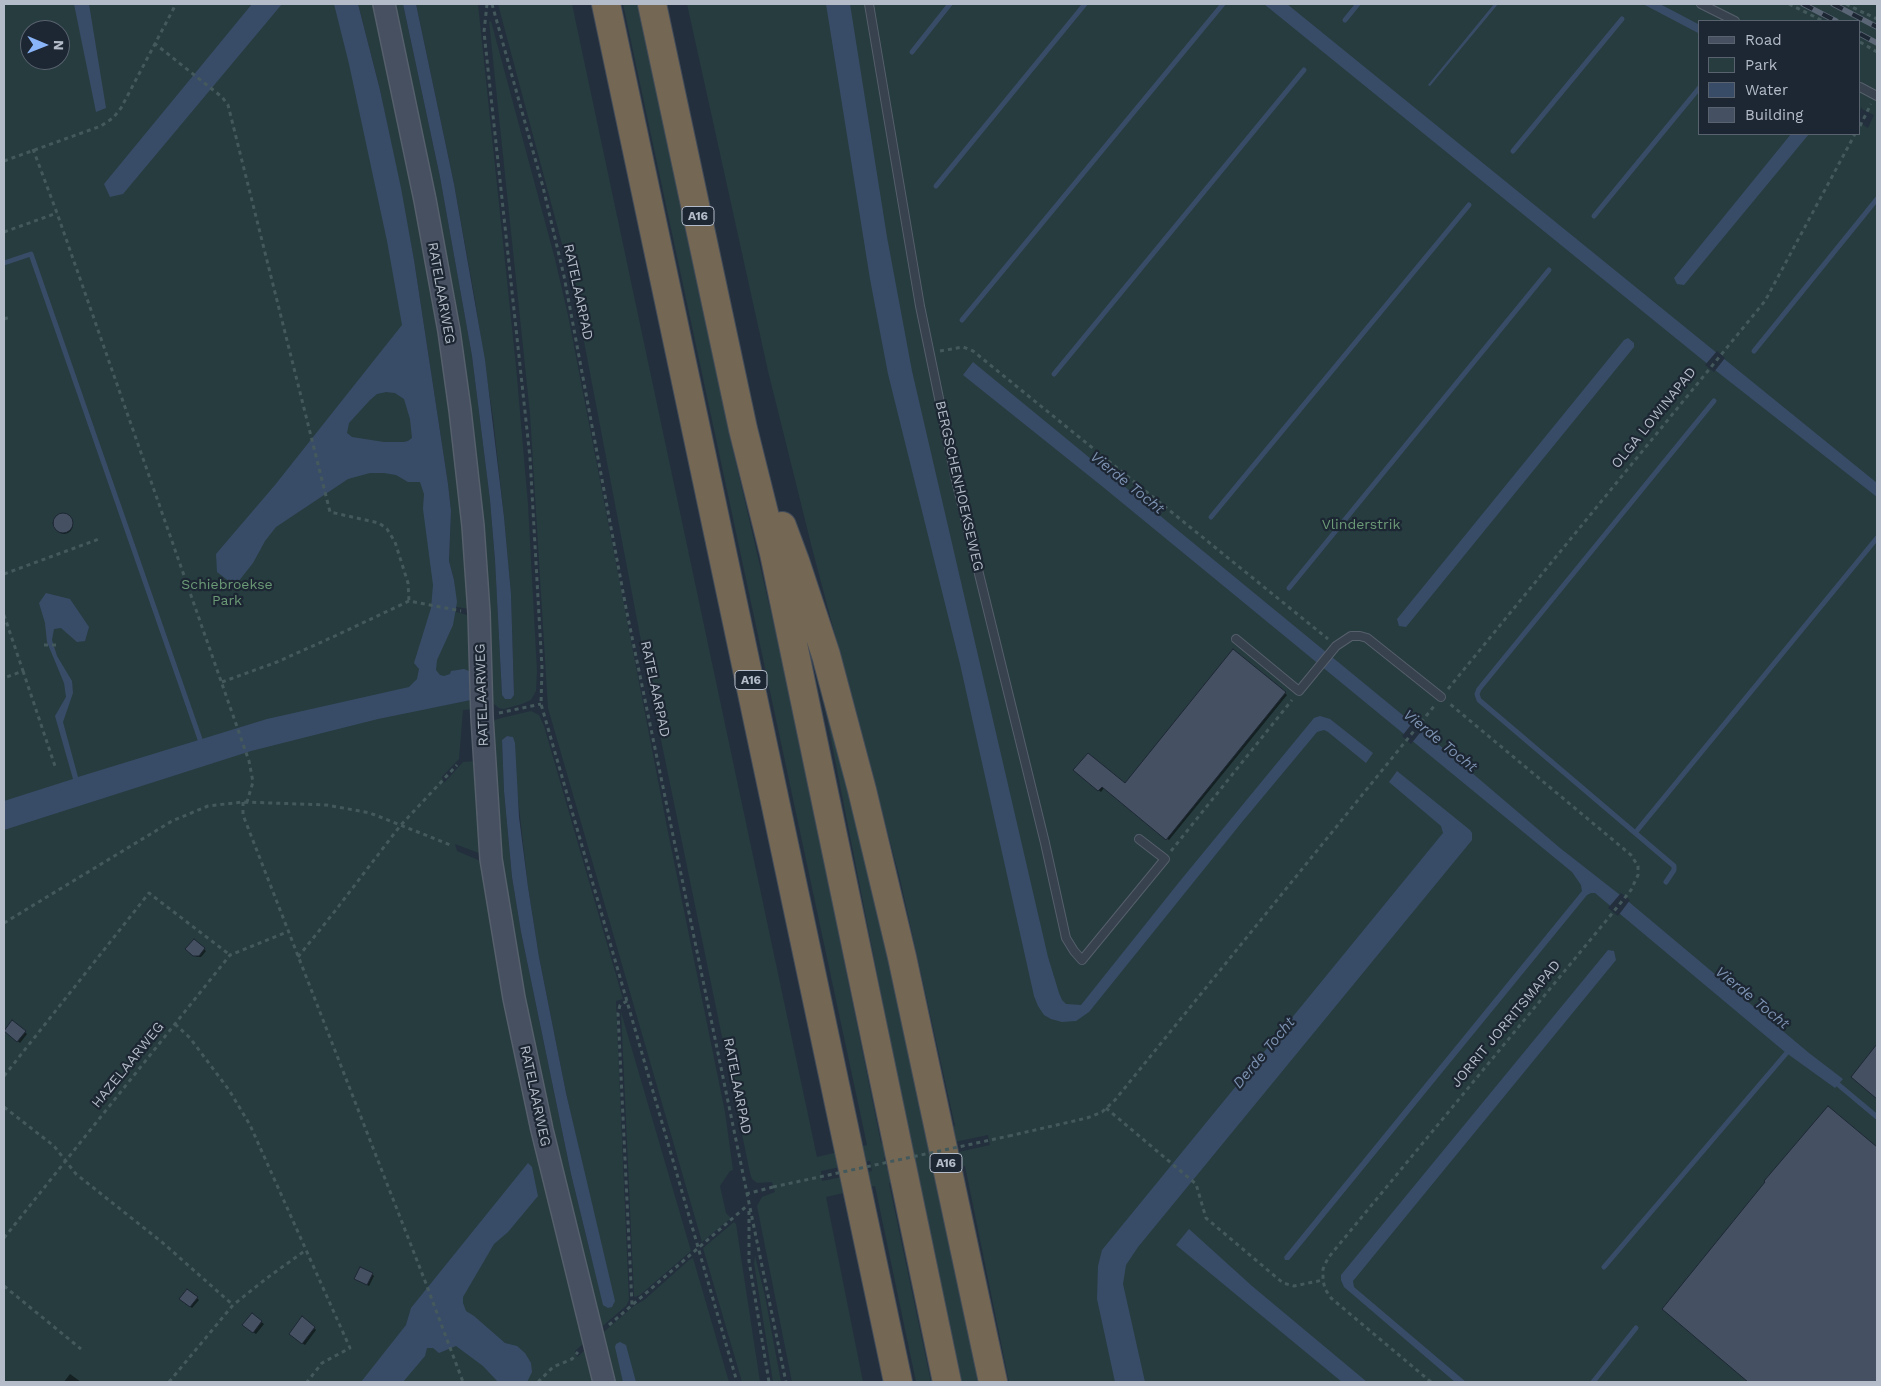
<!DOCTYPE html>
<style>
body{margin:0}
#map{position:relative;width:1881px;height:1386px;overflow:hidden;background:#242f3e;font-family:"Work Sans",sans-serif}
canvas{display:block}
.frame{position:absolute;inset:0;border:5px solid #b4bcc9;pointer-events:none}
.legend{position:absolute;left:1698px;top:20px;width:162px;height:115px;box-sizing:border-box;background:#1d2633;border:1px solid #59626f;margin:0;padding:6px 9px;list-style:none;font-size:15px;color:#b4bcc9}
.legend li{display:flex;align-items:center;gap:10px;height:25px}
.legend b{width:25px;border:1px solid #59626f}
.north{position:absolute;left:20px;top:20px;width:50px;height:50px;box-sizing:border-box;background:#1d2633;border:1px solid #59626f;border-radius:50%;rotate:91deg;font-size:14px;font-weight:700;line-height:20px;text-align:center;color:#b4bcc9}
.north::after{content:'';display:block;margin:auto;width:18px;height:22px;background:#8ab4f8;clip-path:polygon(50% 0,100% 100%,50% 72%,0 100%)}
</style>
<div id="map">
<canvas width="1881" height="1386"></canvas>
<div class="frame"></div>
<ul class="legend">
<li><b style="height:6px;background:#465061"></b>Road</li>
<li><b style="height:14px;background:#263c3f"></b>Park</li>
<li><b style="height:14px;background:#394c67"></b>Water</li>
<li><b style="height:14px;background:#455162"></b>Building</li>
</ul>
<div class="north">N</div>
</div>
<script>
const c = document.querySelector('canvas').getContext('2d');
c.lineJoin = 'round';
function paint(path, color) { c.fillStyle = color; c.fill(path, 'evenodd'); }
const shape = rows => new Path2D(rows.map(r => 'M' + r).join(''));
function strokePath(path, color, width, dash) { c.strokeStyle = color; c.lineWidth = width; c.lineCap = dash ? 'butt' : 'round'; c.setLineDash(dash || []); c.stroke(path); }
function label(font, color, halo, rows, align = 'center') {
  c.font = font + ' "Work Sans",sans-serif'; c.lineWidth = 4.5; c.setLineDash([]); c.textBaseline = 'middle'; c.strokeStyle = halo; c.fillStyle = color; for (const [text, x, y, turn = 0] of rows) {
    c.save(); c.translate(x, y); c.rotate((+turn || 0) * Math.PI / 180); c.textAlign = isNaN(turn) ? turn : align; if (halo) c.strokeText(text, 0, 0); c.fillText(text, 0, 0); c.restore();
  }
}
const green = shape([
 [4,4,346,4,456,612,471,616,474,709,463,710,459,759,442,777,444,783,463,762,476,761,484,855,455,844,457,851,485,863,583,1338,583,1344,575,1351,577,1357,585,1350,588,1353,595,1382,4,1382],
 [30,30,60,30,60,60,30,60],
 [469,671,471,700,429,708],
 [358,4,376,4,416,192,454,423,471,609,456,607,454,580,449,561,451,511,448,484,414,260,380,90],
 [391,4,403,4,440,177,472,356,490,500,495,560,502,695,505,699,508,699,514,695,511,594,504,517,493,418,475,300,454,184,416,4,478,4,516,366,528,504,537,671,536,691,531,700,522,704,504,709,499,708,490,701,489,646],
 [498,4,572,4,817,1157,867,1145,623,4,638,4,732,446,809,775,841,946,881,1143,909,1136,809,627,880,918,927,1133,955,1126,900,879,813,552,768,371,687,4,1877,4,1877,1382,1009,1382,965,1166,935,1173,980,1382,961,1382,917,1177,889,1183,931,1382,916,1382,875,1186,826,1197,863,1382,792,1382,757,1206,762,1197,775,1192,772,1182,757,1183,752,1179,750,1173,646,667,574,289],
 [1700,21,1860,21,1860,134,1700,134],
 [988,1135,990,1145,932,1158,930,1147],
 [912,1152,914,1162,886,1167,884,1158],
 [870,1161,872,1171,822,1181,821,1171],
 [491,21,555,259,568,315,667,827,725,1112,733,1170,730,1171,720,1186,726,1213,731,1218,702,1242,548,708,530,414,490,31,489,22],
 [531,711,539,715,544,726,623,999,616,1001,629,1300,626,1306,598,1330,577,1246,515,957,499,847,491,728,495,720,501,718],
 [507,736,511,737,528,887,539,957,566,1093,614,1304,608,1308,591,1256,571,1174,521,932,512,877,504,791,502,740],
 [621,1012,691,1251,640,1295,635,1297,634,1296],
 [734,1222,736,1224,760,1382,742,1382,703,1248],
 [755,1256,765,1296,781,1382,773,1382,754,1263],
 [693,1258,729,1382,612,1382,599,1336,635,1305,644,1300,689,1260]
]);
const water = shape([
 [74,4,89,4,106,108,96,112],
 [252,4,282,4,123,194,110,197,104,184],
 [334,4,358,4,380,90,401,188,414,260,448,484,451,511,449,561,454,580,457,602,453,625,437,660,436,670,440,675,444,676,450,674,451,671,464,669,469,671,471,700,378,719,251,751,4,830,4,801,73,779,55,716,66,697,64,683,47,642,45,623,39,603,46,593,70,599,89,627,85,641,77,642,61,628,54,629,52,640,57,656,72,681,73,693,63,722,78,777,267,719,409,687,417,679,419,669,414,663,431,608,433,585,423,509,424,494,420,482,408,482,396,475,384,473,370,473,348,479,276,527,265,541,253,563,238,582,230,582,217,572,216,554,275,485,402,325,387,241,349,64],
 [386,392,395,393,404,399,410,419,412,438,408,441,404,442,384,442,352,437,347,433,349,423,370,400,377,394],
 [403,4,416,4,454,184,485,360,504,517,511,594,514,695,511,699,505,699,502,695,495,560,490,500,472,356,440,177],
 [826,4,850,4,887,237,912,371,1048,957,1059,993,1062,1000,1066,1004,1081,1005,1180,881,1314,718,1320,716,1330,719,1373,753,1366,763,1328,732,1324,730,1317,732,1242,822,1089,1012,1076,1021,1062,1022,1051,1019,1044,1015,1038,1006,1034,996,960,664,888,374,870,279],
 [1264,4,1287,4,1877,483,1877,497,1715,370],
 [1494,4,1498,4,1430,86,1428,85],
 [1643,4,1660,4,1700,25,1700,34],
 [1791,134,1809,134,1684,285,1677,284,1674,278],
 [1628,338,1634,343,1634,347,1406,627,1399,626,1397,619,1624,340],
 [973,362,1444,749,1560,848,1629,902,1809,1053,1843,1079,1835,1088,1785,1052,1595,893,1591,893,1587,895,1289,1260,1285,1260,1284,1257,1582,891,1581,885,1572,872,1103,487,963,375],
 [507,736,513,737,515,743,519,817,528,887,539,957,566,1093,615,1301,612,1307,608,1308,603,1305,571,1174,521,932,512,877,504,791,502,740],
 [1397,771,1470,830,1472,833,1472,840,1138,1247,1126,1265,1123,1284,1145,1382,1115,1382,1097,1299,1098,1266,1102,1250,1443,833,1441,826,1389,782],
 [1608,950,1614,951,1616,960,1353,1281,1354,1287,1466,1382,1455,1382,1344,1287,1341,1280,1341,1275],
 [528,1163,532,1167,538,1196,508,1232,494,1244,463,1297,463,1303,466,1311,474,1316,505,1343,517,1346,525,1353,531,1363,532,1372,527,1382,498,1382,483,1366,456,1346,439,1353,433,1348,427,1348,425,1356,403,1382,361,1382,406,1325,411,1308],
 [1189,1229,1252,1286,1367,1382,1342,1382,1176,1245],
 [620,1342,626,1345,636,1382,623,1382,615,1347,616,1344]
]);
const pier = shape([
 [1862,106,1862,109,1874,115,1868,128,1860,123,1860,111],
 [1717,351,1725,358,1714,372,1705,365],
 [1414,721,1423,729,1411,744,1402,736],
 [1621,893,1630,900,1618,916,1608,908]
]);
const shadow = shape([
 '55 525a9 9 0 1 1 18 0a9 9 0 1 1-18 0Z',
 [1234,651,1287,695,1169,840,1104,788,1101,792,1077,772,1125,784],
 [194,940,206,951,201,957,197,957,187,949],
 [12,1021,27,1034,20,1043,4,1030],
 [1877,1046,1877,1098,1852,1077],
 [1828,1107,1877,1149,1877,1382,1749,1382,1668,1313],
 [372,1274,374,1276,369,1286,355,1279],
 [188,1290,199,1300,192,1308,181,1299],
 [252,1315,264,1324,256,1334,246,1327],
 [314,1328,316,1330,305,1345,292,1336],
 [70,1374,81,1382,64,1382]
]);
const stream = shape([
 [1345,20,1358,4],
 [912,52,950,4],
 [1513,151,1622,19],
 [936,186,1085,4],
 [1594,216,1700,87],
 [4,263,31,254,202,745],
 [962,320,1223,4],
 [1754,351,1877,199],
 [1054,374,1304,70],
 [1211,517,1469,205],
 [1289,588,1549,270],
 [1635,833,1877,538],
 [1666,882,1674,870,1674,866,1479,700,1477,694,1479,689,1714,401],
 [1834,1081,1877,1117],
 [1604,1267,1790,1049],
 [1593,1382,1636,1328]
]);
const building = shape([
 '53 523a10 10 0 1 1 20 0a10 10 0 1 1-20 0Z',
 [1233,649,1286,692,1166,840,1102,787,1098,791,1073,770,1088,753,1125,783,1233,649],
 [194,939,205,948,199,956,193,956,185,949,194,939],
 [12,1020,26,1031,17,1042,4,1031,12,1020],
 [1877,1044,1877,1099,1851,1077,1877,1044],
 [1828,1106,1877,1147,1877,1382,1748,1382,1662,1309,1765,1182,1764,1181,1828,1106],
 [360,1267,373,1273,367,1285,354,1279,360,1267],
 [187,1289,198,1297,190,1307,179,1299,187,1289],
 [252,1313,262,1321,253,1333,242,1325,252,1313],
 [302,1316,315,1327,302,1344,289,1334,302,1316]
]);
const path = shape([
 [487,4,484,32,530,458,542,668,541,704,737,1382],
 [492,4,543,187,564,276,626,608,786,1382],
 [1789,4,1823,21],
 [1846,4,1868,15],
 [1867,14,1877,19],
 [1860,42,1877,52],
 [154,43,222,97,228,105,330,512,379,523,387,529,395,542,408,583,409,601],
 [1860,126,1871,104],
 [33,149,57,213,249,761,253,782,247,802],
 [4,161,101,126,113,118,121,108,176,4],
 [4,232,57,213],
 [4,319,10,317],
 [940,351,963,347,973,351,1328,639],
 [4,574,99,539],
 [4,615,23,671,4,678],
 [44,645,59,645],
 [23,671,56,769],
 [222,682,277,662,335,636,409,601,461,611],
 [1448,689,1765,301,1855,134],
 [499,713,541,704],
 [243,802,243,815,425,1281,463,1382],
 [1171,851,1292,700],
 [4,923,172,821,208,806,243,802,327,805,370,813,453,846],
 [298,957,335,911,400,826,457,765],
 [627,1001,620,1005,618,1013,632,1305],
 [175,1024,190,1038,229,1090,250,1125,350,1348,322,1363,307,1382],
 [4,1076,149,893,230,955],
 [4,1107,54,1146,76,1174,163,1243,233,1305],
 [1106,1108,1196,1184,1206,1218,1283,1283,1294,1286,1323,1280],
 [1009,1136,1087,1118,1102,1112,1115,1100,1435,705],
 [746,1194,773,1187],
 [749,1211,749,1261,769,1382],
 [4,1238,230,955,287,932],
 [4,1286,81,1349],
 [609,1325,748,1205],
 [169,1382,233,1305,267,1278,306,1250],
 [538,1382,553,1367,572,1359,578,1352],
 [1431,1382,1331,1298,1325,1289,1323,1280,1323,1269,1328,1258,1610,916,1631,890,1638,875,1638,866,1631,855,1450,704]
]);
const lane = shape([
 [869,4,920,306,955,476,1045,843,1066,938,1074,951,1082,960,1165,859,1139,839],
 [1701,4,1735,21],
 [1860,87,1877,96],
 [1236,639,1299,691,1336,646,1351,636,1360,636,1367,638,1441,697]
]);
const secondary = shape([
 [384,4,425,200,449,331,460,410,473,526,479,613,482,717,491,859,514,998,542,1130,604,1382]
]);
const highway = shape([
 [606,4,898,1382],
 [652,4,743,429,774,553,947,1382],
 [782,526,795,561,826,655,862,790,902,957,993,1382]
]);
const rail = shape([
 [1803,4,1836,21],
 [1833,4,1877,27],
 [1860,34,1877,43]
]);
const pathBridge = shape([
 [773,1187,1009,1136]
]);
const shields = [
 [698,216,32],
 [751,680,32],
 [946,1163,32]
];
const shieldNames = [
 ["A16",698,216],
 ["A16",751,680],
 ["A16",946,1163]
];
const streetNames = [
 ["RATELAARPAD",578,292,78],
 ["RATELAARWEG",441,293,80],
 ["OLGA LOWINAPAD",1654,418,-51],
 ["BERGSCHENHOEKSEWEG",959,486,77],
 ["RATELAARPAD",655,689,78],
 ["RATELAARWEG",482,695,-92],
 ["JORRIT JORRITSMAPAD",1506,1024,-50],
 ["HAZELAARWEG",128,1065,-51],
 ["RATELAARPAD",737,1086,79],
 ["RATELAARWEG",535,1096,78]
];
const parkNames = [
 ["Vlinderstrik",1361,525],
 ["Schiebroekse",227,585],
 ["Park",227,601]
];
const waterNames = [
 ["Vierde Tocht",1127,483,39],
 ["Vierde Tocht",1440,741,39],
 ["Vierde Tocht",1752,998,39],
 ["Derde Tocht",1264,1053,-50]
];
paint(green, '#263c3f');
paint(water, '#394c67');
paint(pier, '#242f3e');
paint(shadow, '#0007');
strokePath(stream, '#394c67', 5);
paint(building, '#455162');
strokePath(building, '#1f2835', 1);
strokePath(lane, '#565f6c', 10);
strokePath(secondary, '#565f6c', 24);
strokePath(highway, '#434c59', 30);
strokePath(path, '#44595c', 3, [4, 4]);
strokePath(lane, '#38414e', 8);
strokePath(secondary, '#465061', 21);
strokePath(highway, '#746855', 28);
strokePath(rail, '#5a6575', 5.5);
strokePath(rail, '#1d2633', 4, [11]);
strokePath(pathBridge, '#44595c', 3, [4, 4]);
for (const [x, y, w] of shields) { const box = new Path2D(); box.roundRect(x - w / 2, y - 9.5, w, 19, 4); c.fillStyle = '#1d2633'; c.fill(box); strokePath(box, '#b4bcc9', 1); }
label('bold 12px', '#b4bcc9', null, shieldNames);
label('14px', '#b4bcc9', '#1d2633', streetNames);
label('14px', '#6b9a76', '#1d2633', parkNames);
label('italic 15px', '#7c92b1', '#1d2633', waterNames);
</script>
